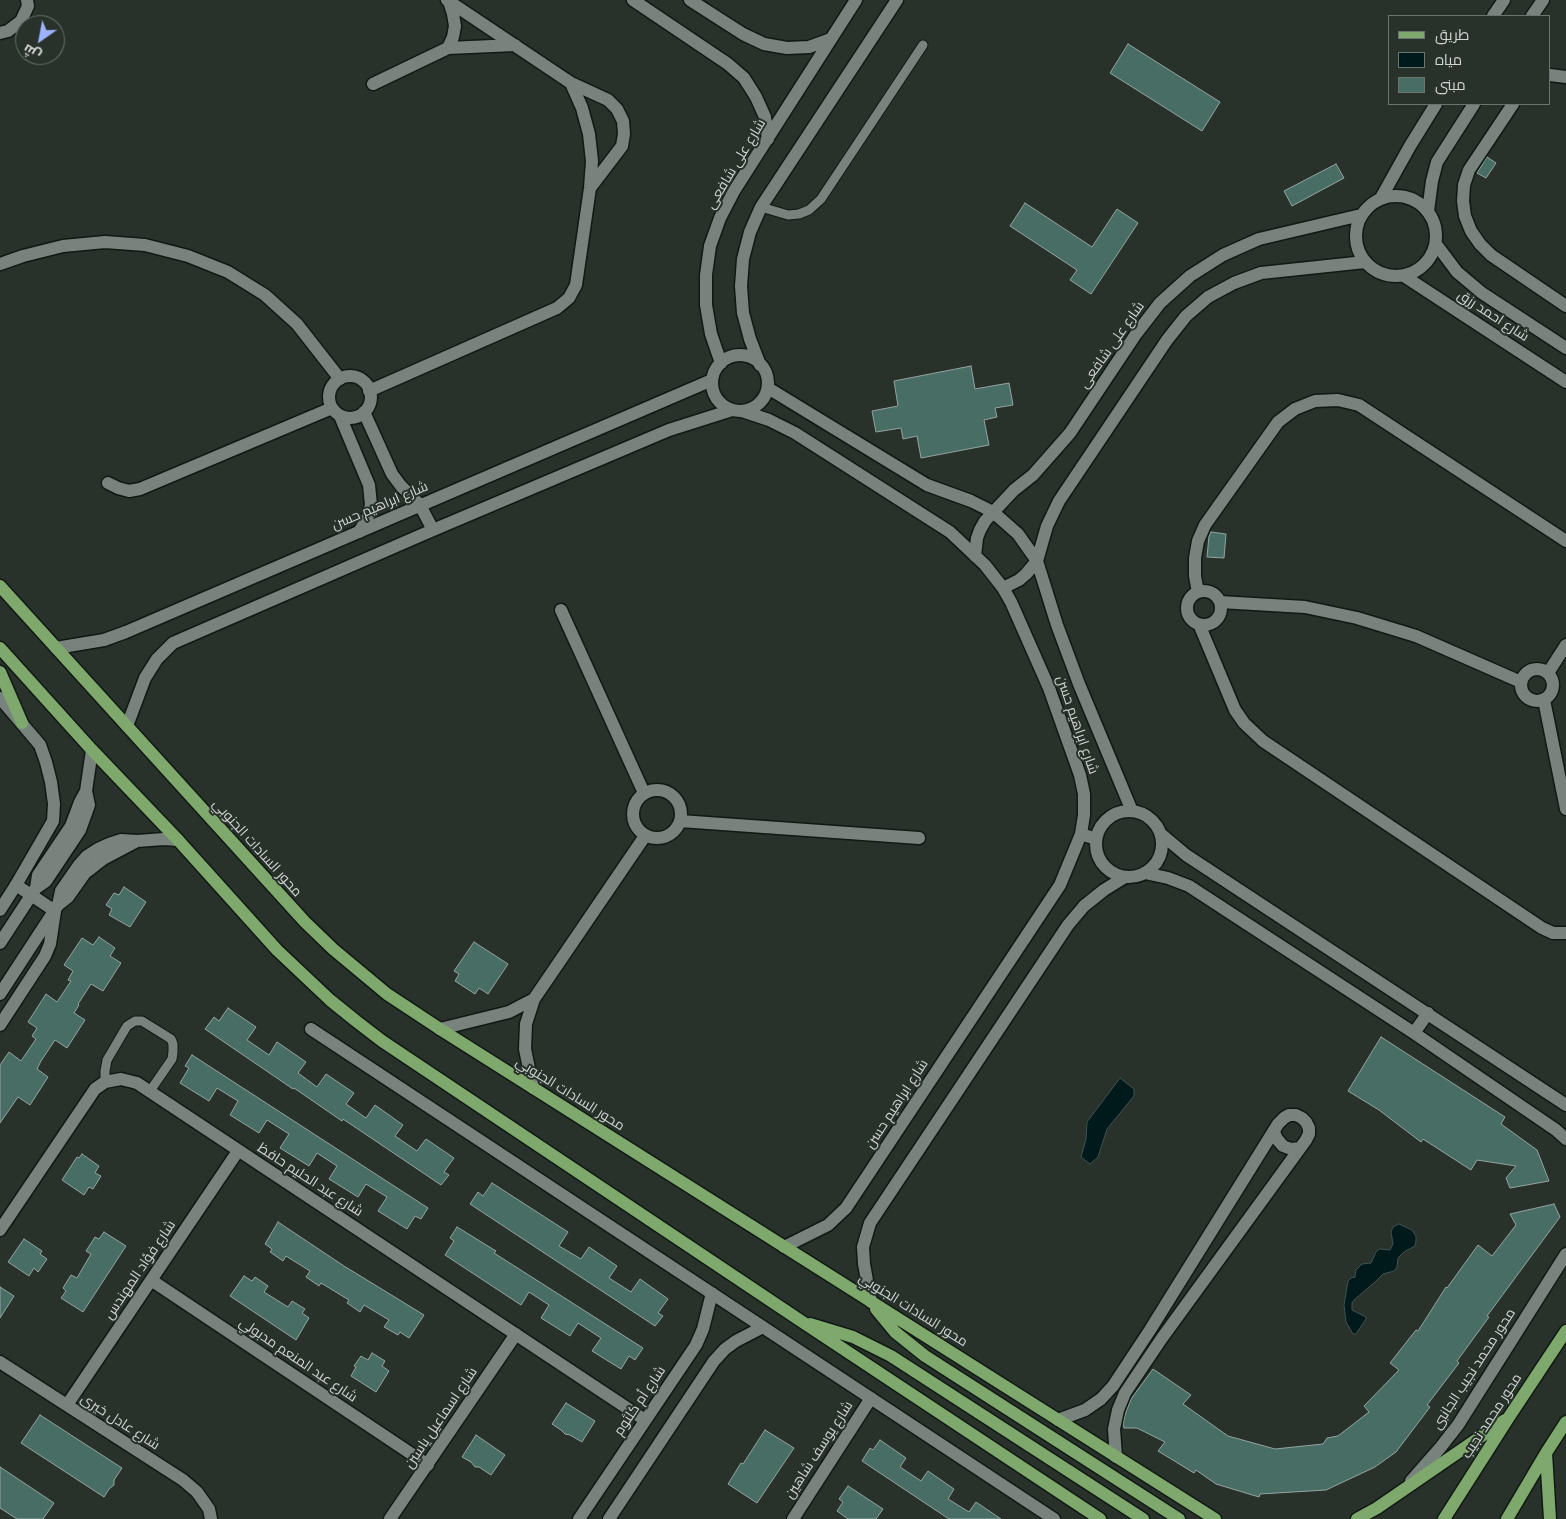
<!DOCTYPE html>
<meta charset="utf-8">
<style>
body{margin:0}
#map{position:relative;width:1566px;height:1519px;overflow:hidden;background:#28322b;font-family:Karla,Cairo,sans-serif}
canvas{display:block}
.legend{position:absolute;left:1388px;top:15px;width:162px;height:90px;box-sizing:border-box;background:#28322b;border:1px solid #6b746e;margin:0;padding:6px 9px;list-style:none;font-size:15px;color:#d0d7d3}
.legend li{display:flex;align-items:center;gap:10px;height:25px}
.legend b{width:25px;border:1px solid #6b746e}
.north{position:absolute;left:15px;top:15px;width:50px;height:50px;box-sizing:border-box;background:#28322b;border:1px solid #6b746e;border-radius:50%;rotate:213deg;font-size:14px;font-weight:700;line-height:20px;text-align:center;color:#d0d7d3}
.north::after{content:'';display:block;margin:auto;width:18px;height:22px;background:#9db4fd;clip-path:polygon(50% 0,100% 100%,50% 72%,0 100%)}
</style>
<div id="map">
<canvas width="1566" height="1519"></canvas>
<ul class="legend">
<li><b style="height:6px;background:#7ea86c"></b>طريق</li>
<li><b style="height:14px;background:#001a1c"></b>مياه</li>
<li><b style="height:14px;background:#486d65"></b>مبنى</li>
</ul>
<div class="north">ش</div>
</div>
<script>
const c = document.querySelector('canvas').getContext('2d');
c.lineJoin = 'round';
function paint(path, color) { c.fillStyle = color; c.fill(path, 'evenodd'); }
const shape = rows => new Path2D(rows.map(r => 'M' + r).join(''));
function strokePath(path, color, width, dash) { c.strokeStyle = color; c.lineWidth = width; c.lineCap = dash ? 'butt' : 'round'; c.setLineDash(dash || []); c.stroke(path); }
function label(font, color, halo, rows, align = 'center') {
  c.font = font + ' Karla,Cairo,sans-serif'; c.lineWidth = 4; c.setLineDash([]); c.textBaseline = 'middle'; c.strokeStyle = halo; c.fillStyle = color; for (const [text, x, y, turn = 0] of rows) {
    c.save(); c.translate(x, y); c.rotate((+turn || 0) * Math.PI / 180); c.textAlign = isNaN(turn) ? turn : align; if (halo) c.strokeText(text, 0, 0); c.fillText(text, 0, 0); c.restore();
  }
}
const water = shape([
 [1120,1078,1134,1089,1134,1096,1107,1129,1098,1157,1090,1164,1081,1157,1086,1139,1087,1122,1120,1078],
 [1399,1224,1412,1230,1416,1236,1416,1241,1415,1246,1404,1252,1398,1258,1397,1267,1394,1271,1383,1274,1375,1282,1354,1300,1352,1303,1352,1310,1366,1317,1366,1319,1356,1334,1353,1334,1346,1322,1344,1305,1348,1281,1351,1278,1355,1277,1356,1270,1362,1264,1371,1263,1376,1252,1379,1249,1390,1250,1393,1244,1391,1232,1393,1227,1399,1224]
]);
const building = shape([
 [1128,44,1220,102,1202,131,1110,73,1128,44],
 [1487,157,1496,163,1486,178,1477,173,1487,157],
 [1336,164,1344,178,1292,206,1284,191,1336,164],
 [1025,203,1092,247,1117,209,1138,223,1091,294,1070,280,1077,270,1010,226,1025,203],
 [971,366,975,389,1009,383,1013,405,995,408,997,417,984,420,989,445,921,458,917,436,903,439,901,428,876,432,872,411,898,406,894,381,971,366],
 [1211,532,1226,534,1224,558,1207,557,1209,536,1211,532],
 [124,887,146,902,130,927,109,915,112,909,106,905,114,893,119,895,124,887],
 [99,937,115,948,110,956,121,963,103,991,91,984,78,1004,79,1005,74,1013,85,1020,67,1048,55,1040,41,1061,37,1069,48,1077,30,1105,18,1097,0,1123,0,1065,9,1052,21,1061,36,1039,32,1036,37,1028,28,1022,46,994,57,1002,71,981,68,980,73,971,64,965,82,938,93,945,99,937],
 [474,942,508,964,488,994,479,988,475,994,455,981,459,974,454,971,474,942],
 [228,1008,256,1027,247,1040,269,1055,277,1042,306,1062,298,1073,317,1087,326,1074,354,1093,346,1104,366,1118,375,1105,403,1125,395,1136,417,1151,426,1139,454,1158,444,1172,449,1175,441,1185,343,1119,342,1121,294,1088,293,1089,205,1029,214,1017,219,1021,228,1008],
 [1381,1037,1505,1117,1501,1124,1537,1150,1549,1181,1510,1188,1506,1178,1516,1166,1477,1160,1471,1170,1423,1139,1421,1142,1379,1110,1348,1091,1381,1037],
 [192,1055,428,1208,421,1219,415,1216,407,1229,378,1211,387,1197,366,1184,358,1197,329,1179,337,1166,317,1153,309,1166,280,1148,289,1134,267,1120,259,1133,230,1115,238,1101,217,1088,209,1101,180,1083,189,1068,185,1066,192,1055],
 [82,1154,99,1166,95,1173,101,1176,93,1189,89,1187,84,1195,62,1180,77,1157,79,1158,82,1154],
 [492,1183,568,1232,559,1246,581,1259,589,1247,617,1266,609,1278,631,1292,640,1279,668,1299,658,1313,663,1316,655,1326,470,1204,478,1192,483,1196,492,1183],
 [1554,1204,1560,1217,1487,1316,1489,1317,1457,1361,1459,1363,1427,1405,1430,1407,1396,1452,1375,1467,1326,1490,1260,1494,1259,1497,1216,1484,1196,1470,1194,1473,1158,1451,1165,1442,1137,1428,1124,1428,1123,1424,1126,1412,1131,1399,1153,1369,1191,1395,1183,1404,1228,1436,1275,1449,1323,1444,1327,1438,1338,1436,1369,1412,1364,1406,1399,1370,1390,1363,1416,1330,1418,1331,1446,1287,1447,1288,1478,1245,1492,1256,1516,1225,1510,1214,1554,1204],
 [278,1222,344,1266,424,1315,409,1338,400,1332,398,1335,384,1327,389,1320,364,1305,360,1312,347,1303,349,1300,321,1283,319,1286,306,1277,310,1271,286,1256,283,1261,270,1252,272,1249,265,1244,278,1222],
 [457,1227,496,1251,494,1253,643,1348,635,1360,629,1356,621,1369,592,1351,601,1338,578,1323,570,1336,541,1318,549,1305,529,1292,521,1305,445,1255,454,1241,450,1238,457,1227],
 [104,1232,126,1246,83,1312,61,1298,66,1291,63,1288,71,1275,77,1278,91,1254,86,1251,95,1237,99,1239,104,1232],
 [24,1239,42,1251,40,1254,47,1259,38,1272,34,1268,29,1276,8,1262,24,1239],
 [244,1276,252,1281,255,1277,268,1286,264,1292,288,1307,292,1301,305,1309,302,1313,309,1318,296,1340,230,1296,244,1276],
 [0,1287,14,1296,0,1318,0,1287],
 [372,1353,385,1361,382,1366,389,1371,376,1392,351,1376,356,1367,354,1366,361,1356,368,1360,372,1353],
 [566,1403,595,1421,582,1442,570,1435,565,1434,561,1430,552,1424,566,1403],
 [40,1415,122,1468,114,1480,114,1485,109,1489,104,1497,21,1443,40,1415],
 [765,1430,794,1448,757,1503,728,1484,741,1463,743,1464,765,1430],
 [476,1435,505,1455,491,1475,479,1467,475,1467,471,1462,462,1457,476,1435],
 [880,1440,906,1458,900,1467,921,1481,928,1471,954,1489,948,1499,969,1512,976,1502,1001,1519,949,1519,862,1461,870,1448,873,1450,880,1440],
 [0,1467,54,1503,43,1519,17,1519,0,1508,0,1467],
 [848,1486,883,1509,876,1519,848,1519,837,1511,843,1502,839,1499,848,1486]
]);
const lane = shape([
 [761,207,788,215,799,214,809,210,821,199,923,45],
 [105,1082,105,1071,107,1060,127,1026,135,1021,142,1021,171,1039,173,1044,173,1052,172,1059,150,1091]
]);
const street = shape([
 [0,33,8,31,21,21,28,6,27,0],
 [448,48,453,37,455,26,453,14,449,1],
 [1550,75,1566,77],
 [571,83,608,100,617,109,623,121,624,134,622,146,590,188],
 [373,84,448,48,515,45],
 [1513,104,1469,170,1464,185,1463,201,1465,216,1471,231,1480,244,1491,255,1566,306],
 [0,264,23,256,63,246,105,242,145,245,188,256,228,272,265,295,297,324,340,379],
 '329 397a21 21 0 1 1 42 0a21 21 0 1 1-42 0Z',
 [369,391,557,308,569,298,576,285,590,188,592,161,589,134,582,108,571,83,447,0],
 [364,412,392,474,401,486,420,505],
 [340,416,369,485,371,505,367,519,359,532],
 [108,483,118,488,129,491,140,489,332,408],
 '1187 608a17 17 0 1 1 34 0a17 17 0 1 1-34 0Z',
 [1198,592,1195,576,1195,558,1198,541,1205,525,1278,422,1295,409,1315,401,1338,400,1359,405,1566,541],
 [1220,602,1305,607,1357,618,1416,636,1521,682],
 [561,610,644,793],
 [1199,624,1235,710,1244,723,1263,741,1542,928,1553,933,1566,933],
 '1521 685a16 16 0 1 1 32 0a16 16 0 1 1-32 0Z',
 [1548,673,1566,645],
 [0,698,40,745,46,762,51,782,54,804,53,821,16,885,0,910],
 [1544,700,1566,809],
 '633 814a24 24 0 1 1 48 0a24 24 0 1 1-48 0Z',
 [680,821,919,838],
 [1081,834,1096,839],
 [0,1025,45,956,50,944,55,911],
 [311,1029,1054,1519],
 [440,1029,509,1012,534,999],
 [533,1088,525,1049,526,1024,534,999,645,836],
 [1274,1132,1277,1139,1283,1146,1291,1149,1300,1148],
 [0,1230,95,1089,105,1082,121,1079,137,1083,645,1420],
 [151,1280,428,1465],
 [0,1362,183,1480,197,1492,209,1509,211,1519],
 [67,1405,238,1151],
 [1058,1420,1085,1410,1101,1399,1113,1386,1150,1330,1278,1124,1284,1118,1289,1115,1296,1115,1302,1118,1306,1122,1309,1128,1309,1134,1306,1140,1162,1338,1125,1393,1118,1410,1114,1429,1116,1457],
 [390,1519,516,1334],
 [579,1519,696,1345,703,1329,712,1293],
 [609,1519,714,1361,725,1349,736,1341,763,1327],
 [793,1519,871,1398]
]);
const secondary = shape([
 [633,0,728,64,744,78,756,97,765,117,768,139],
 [690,0,743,34,764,44,787,48,809,47,831,39],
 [1493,16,1504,0],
 [1532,16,1543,0],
 '1356 236a40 40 0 1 1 80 0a40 40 0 1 1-80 0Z',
 [1381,198,1410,146,1436,104],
 [1428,211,1432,181,1437,162,1474,104],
 [1436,244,1457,272,1482,293,1566,348],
 [1404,276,1566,382],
 '712 383a28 28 0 1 1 56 0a28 28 0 1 1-56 0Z',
 [721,363,711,334,706,305,706,275,710,246,720,218,734,191,856,0],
 [760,365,750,339,743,313,741,286,743,259,750,232,761,207,897,0],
 [768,388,927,485,971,501,993,512,1018,534,1037,561,1057,625,1079,684,1132,811],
 [742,411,769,420,795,433,950,532,985,565,1003,588,1011,602,1049,688,1080,775,1084,794,1084,815,1081,834,1060,885,846,1208,828,1225,784,1247],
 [420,505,433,530],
 [975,556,977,538,980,530,985,521,1014,490,1033,475,1070,433,1136,334,1160,303,1190,276,1223,255,1259,239,1361,215],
 [1003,588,1019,580,1026,574,1037,561,1047,526,1059,501,1167,340,1186,316,1208,297,1234,283,1261,273,1365,262],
 [56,648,104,640,126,632,712,380],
 [127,726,145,678,157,659,173,643,433,530,669,430,732,410],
 '1096 844a33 33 0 1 1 66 0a33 33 0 1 1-66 0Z',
 [1161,834,1186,855,1566,1105],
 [1145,873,1168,878,1189,886,1414,1033,1556,1130,1566,1139],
 [16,885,55,911],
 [36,888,38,875,71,826,80,802,86,791,92,750],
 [58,905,61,891,79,865,87,856,98,849,109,844,121,840,137,841,164,839,178,840],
 [0,943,36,888,46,881,80,830,89,805,86,791],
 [0,994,58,905,68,897,85,873,103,859,137,841],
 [1414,1033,1428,1013],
 [871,1302,864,1264,863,1247,870,1223,1068,925,1084,906,1104,890,1125,877],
 [1411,1481,1440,1448,1458,1425,1566,1254]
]);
const primary = shape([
 [0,586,305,922,333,949,387,994,440,1029,1215,1519],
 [0,648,92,750,178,840,277,950,330,1000,356,1021,382,1041,801,1321,1100,1519],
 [0,672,22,723],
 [876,1309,895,1332,925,1356,1179,1519],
 [810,1324,853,1337,891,1356,1143,1519],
 [1546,1453,1550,1519],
 [1357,1519,1377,1508,1505,1420],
 [1444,1519,1509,1417,1566,1331],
 [1507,1519,1546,1453,1566,1422]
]);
const streetNames = [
 ["شارع على شافعى",736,164,-59],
 ["شارع احمد رزق",1493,316,33],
 ["شارع على شافعى",1112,345,-55],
 ["شارع ابراهيم حسن",380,506,-23],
 ["شارع ابراهيم حسن",1077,725,71],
 ["محور السادات الجنوبي",257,848,48],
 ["محور السادات الجنوبي",570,1094,32],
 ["شارع ابراهيم حسن",897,1104,-57],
 ["شارع عبد الحليم حافظ",310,1180,33],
 ["شارع فؤاد المهندس",140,1270,-56],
 ["محور السادات الجنوبي",913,1310,32],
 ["شارع عبد المنعم مدبولي",298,1360,34],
 ["محور محمد نجيب الجانبى",1474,1369,-57],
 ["شارع أم كلثوم",640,1401,-56],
 ["محور محمد نجيب",1492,1416,-57],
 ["شارع اسماعيل ياسين",441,1418,-56],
 ["شارع عادل خيرى",120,1422,33],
 ["شارع يوسف شاهين",819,1450,-57]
];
paint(water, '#001a1c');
strokePath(water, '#3e5353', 1);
paint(building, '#486d65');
strokePath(building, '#95a4a1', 1);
strokePath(lane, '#101914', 11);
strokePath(street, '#101914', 15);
strokePath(secondary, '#101914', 15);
strokePath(primary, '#101914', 15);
strokePath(lane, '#77837c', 9);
strokePath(street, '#77837c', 12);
strokePath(secondary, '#77837c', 12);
strokePath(primary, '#7ea86c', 12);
label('14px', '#d0d7d3', '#28322b', streetNames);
</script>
